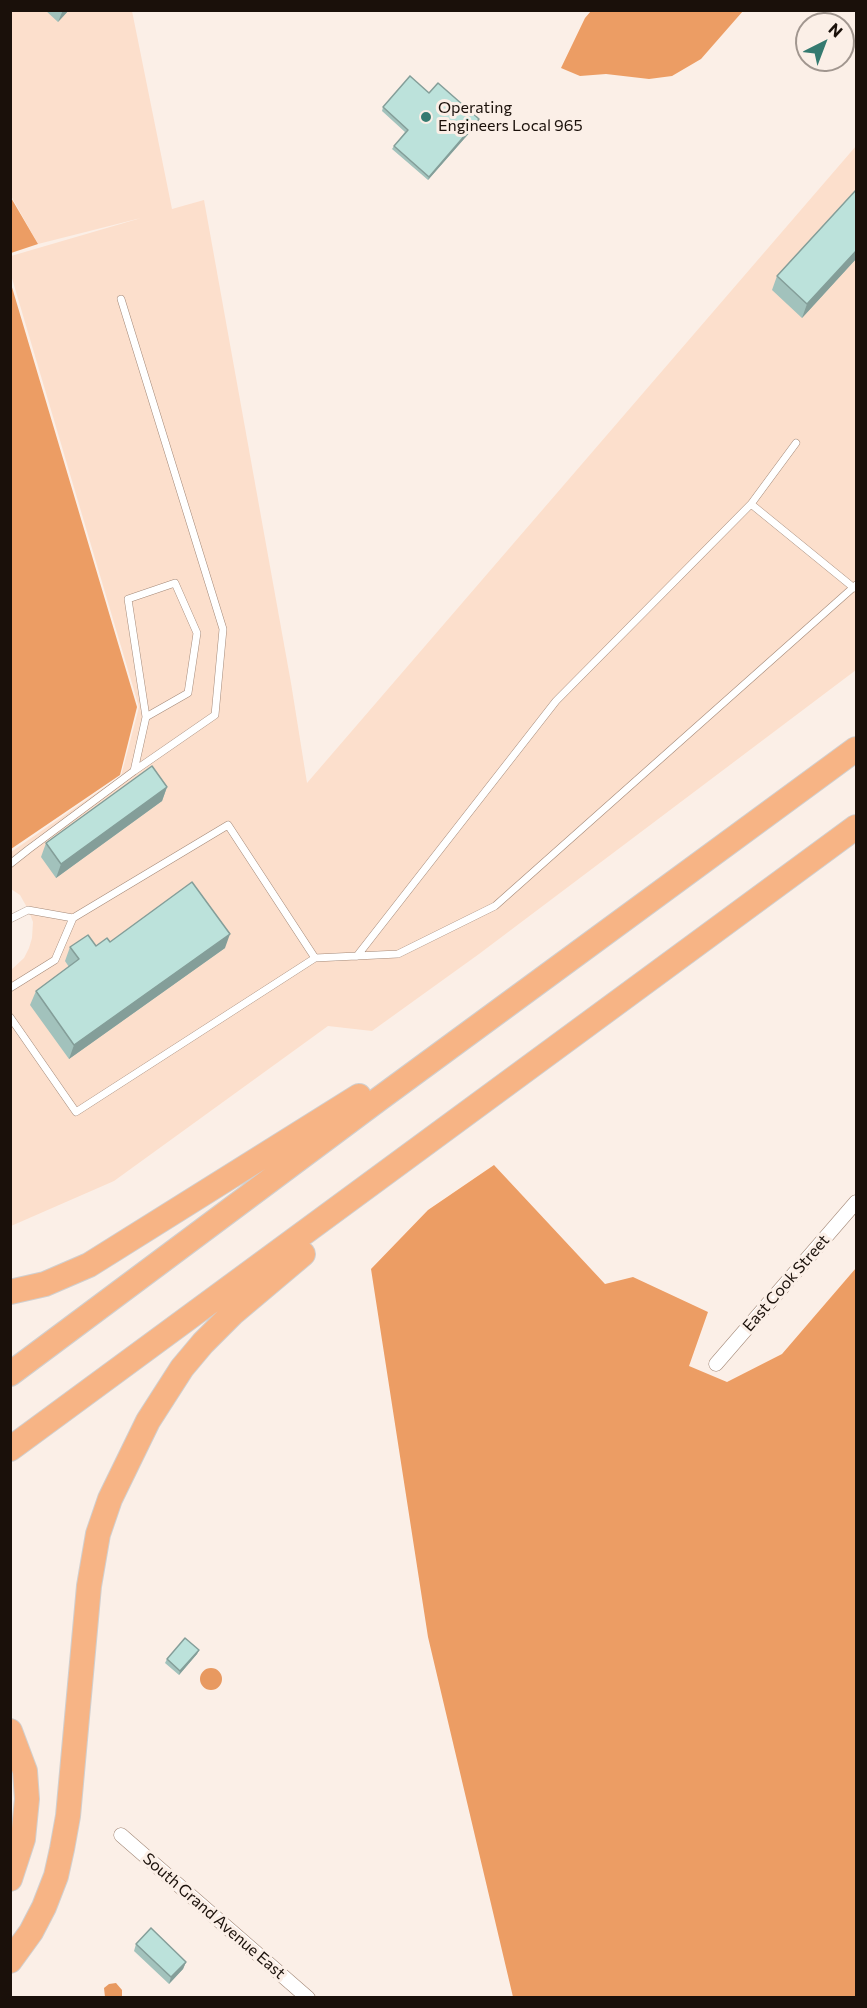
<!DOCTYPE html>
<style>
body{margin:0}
#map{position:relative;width:867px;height:2008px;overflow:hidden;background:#fbefe7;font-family:Commissioner,sans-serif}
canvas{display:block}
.frame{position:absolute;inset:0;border:12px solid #1a100a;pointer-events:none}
.north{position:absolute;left:795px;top:12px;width:60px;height:60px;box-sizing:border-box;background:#fbefe7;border:2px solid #a1968f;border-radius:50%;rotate:42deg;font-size:16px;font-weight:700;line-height:24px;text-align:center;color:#1a100a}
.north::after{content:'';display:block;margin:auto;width:21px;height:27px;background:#357a70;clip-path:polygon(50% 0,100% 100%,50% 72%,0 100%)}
</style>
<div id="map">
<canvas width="867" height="2008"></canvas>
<div class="frame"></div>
<div class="north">N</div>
</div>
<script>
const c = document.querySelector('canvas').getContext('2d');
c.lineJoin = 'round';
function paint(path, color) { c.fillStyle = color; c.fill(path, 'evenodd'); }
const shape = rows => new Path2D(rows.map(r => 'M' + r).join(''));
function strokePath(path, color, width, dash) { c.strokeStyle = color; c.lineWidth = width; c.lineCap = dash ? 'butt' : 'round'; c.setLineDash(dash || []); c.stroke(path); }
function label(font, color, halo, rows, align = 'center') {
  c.font = font + ' Commissioner,sans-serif'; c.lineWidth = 6; c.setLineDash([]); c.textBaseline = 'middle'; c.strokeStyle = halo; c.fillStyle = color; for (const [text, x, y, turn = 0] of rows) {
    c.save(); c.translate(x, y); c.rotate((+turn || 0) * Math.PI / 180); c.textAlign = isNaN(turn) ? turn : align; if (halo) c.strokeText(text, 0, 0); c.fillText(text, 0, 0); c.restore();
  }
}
const built = shape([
 [11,11,132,11,172,209,204,200,291,683,307,783,856,146,856,670,479,954,372,1031,328,1026,114,1181,11,1226,11,970,24,958,29,948,32,938,33,922,29,911,20,895,11,889,11,852,121,776,139,707,11,275,11,256,141,218,38,244,11,196]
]);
const forest = shape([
 [591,11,591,10,743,11,701,59,672,76,649,79,606,74,580,76,561,68,585,18],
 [10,196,38,244,11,253,10,253],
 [11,284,137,707,120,775,11,849],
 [494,1165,605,1284,633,1277,708,1312,689,1366,727,1382,782,1354,856,1268,856,1997,513,1997,428,1637,371,1269,428,1210]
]);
const water = shape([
 '200 1679a11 11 0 1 1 22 0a11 11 0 1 1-22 0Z',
 [116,1983,122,1990,122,1997,105,1997,104,1988,109,1984]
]);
const lane = shape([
 [121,299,223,629,215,715,134,771],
 [751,504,796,443],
 [10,864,29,849,134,771,146,717,128,599,175,583,197,633,188,693,146,717],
 [10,919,28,910,73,918,228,825,315,958,76,1112,10,1017],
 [357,956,556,701,751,504,854,588],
 [315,958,398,954,495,906,856,585],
 [10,988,55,960,73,918]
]);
const street = shape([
 [716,1364,856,1202],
 [121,1835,308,1998]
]);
const highway = shape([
 [10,1292,45,1284,89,1265,359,1096],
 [10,1374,379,1099,856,749],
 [10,1449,856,827],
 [10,1731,25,1771,27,1799,23,1839,10,1879],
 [10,1961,31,1932,44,1907,56,1876,62,1849,68,1816,89,1586,98,1534,110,1499,148,1421,182,1368,203,1343,233,1313,303,1254]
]);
const wall = shape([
 [45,10,69,10,58,22],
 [429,93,478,123,428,180,392,149,394,146,405,132,382,111,383,107],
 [856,190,856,259,802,318,772,290,777,276],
 [167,787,162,801,56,878,41,857,46,843],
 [110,942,225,948,69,1059,30,1005,36,991,69,967,65,961,70,947,96,946],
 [199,1650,197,1654,179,1675,165,1663,167,1659],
 [136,1944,186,1962,183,1969,169,1984,134,1951]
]);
const shadedWall = shape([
 [63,10,69,10,58,22],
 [479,119,478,123,428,180,429,177],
 [856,251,856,259,802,318,807,304],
 [167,787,162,801,56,878,61,864],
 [230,934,225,948,69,1059,74,1045],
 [199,1650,197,1654,179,1675,180,1671],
 [186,1962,183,1969,169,1984,171,1977]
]);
const building = shape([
 [410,76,429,93,438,83,479,119,429,177,394,146,408,130,383,107,410,76],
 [856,190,856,251,807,304,777,276,856,190],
 [152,766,167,787,61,864,46,843,152,766],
 [192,882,230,934,74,1045,36,991,79,959,70,947,88,935,96,946,107,938,110,942,192,882],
 [185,1638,199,1650,180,1671,167,1659,185,1638],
 [151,1928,186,1962,171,1977,136,1944,151,1928]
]);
const markers = [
 [426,117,6,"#357a70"]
];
const poiNames = [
 ["Operating",438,108],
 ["Engineers Local 965",438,126]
];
const streetNames = [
 ["East Cook Street",786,1283,-49],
 ["South Grand Avenue East",214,1916,41]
];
paint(built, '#fcdfcc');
paint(forest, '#ec9d64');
paint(water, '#e89960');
strokePath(lane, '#a48978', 8);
strokePath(street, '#a48978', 15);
strokePath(highway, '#d1cfce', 26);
strokePath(lane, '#fff', 7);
strokePath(street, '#fff', 14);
strokePath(highway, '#f7b485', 24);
paint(wall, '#a2c2bc');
paint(shadedWall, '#849e99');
paint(building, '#bce2db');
strokePath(building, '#849e99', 1.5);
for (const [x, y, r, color] of markers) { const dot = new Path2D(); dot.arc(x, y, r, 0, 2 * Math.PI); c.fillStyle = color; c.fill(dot); strokePath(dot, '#fbefe7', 2); }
label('16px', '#1a100a', '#fbefe7', poiNames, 'left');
label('16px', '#1a100a', '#fbefe7', streetNames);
</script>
